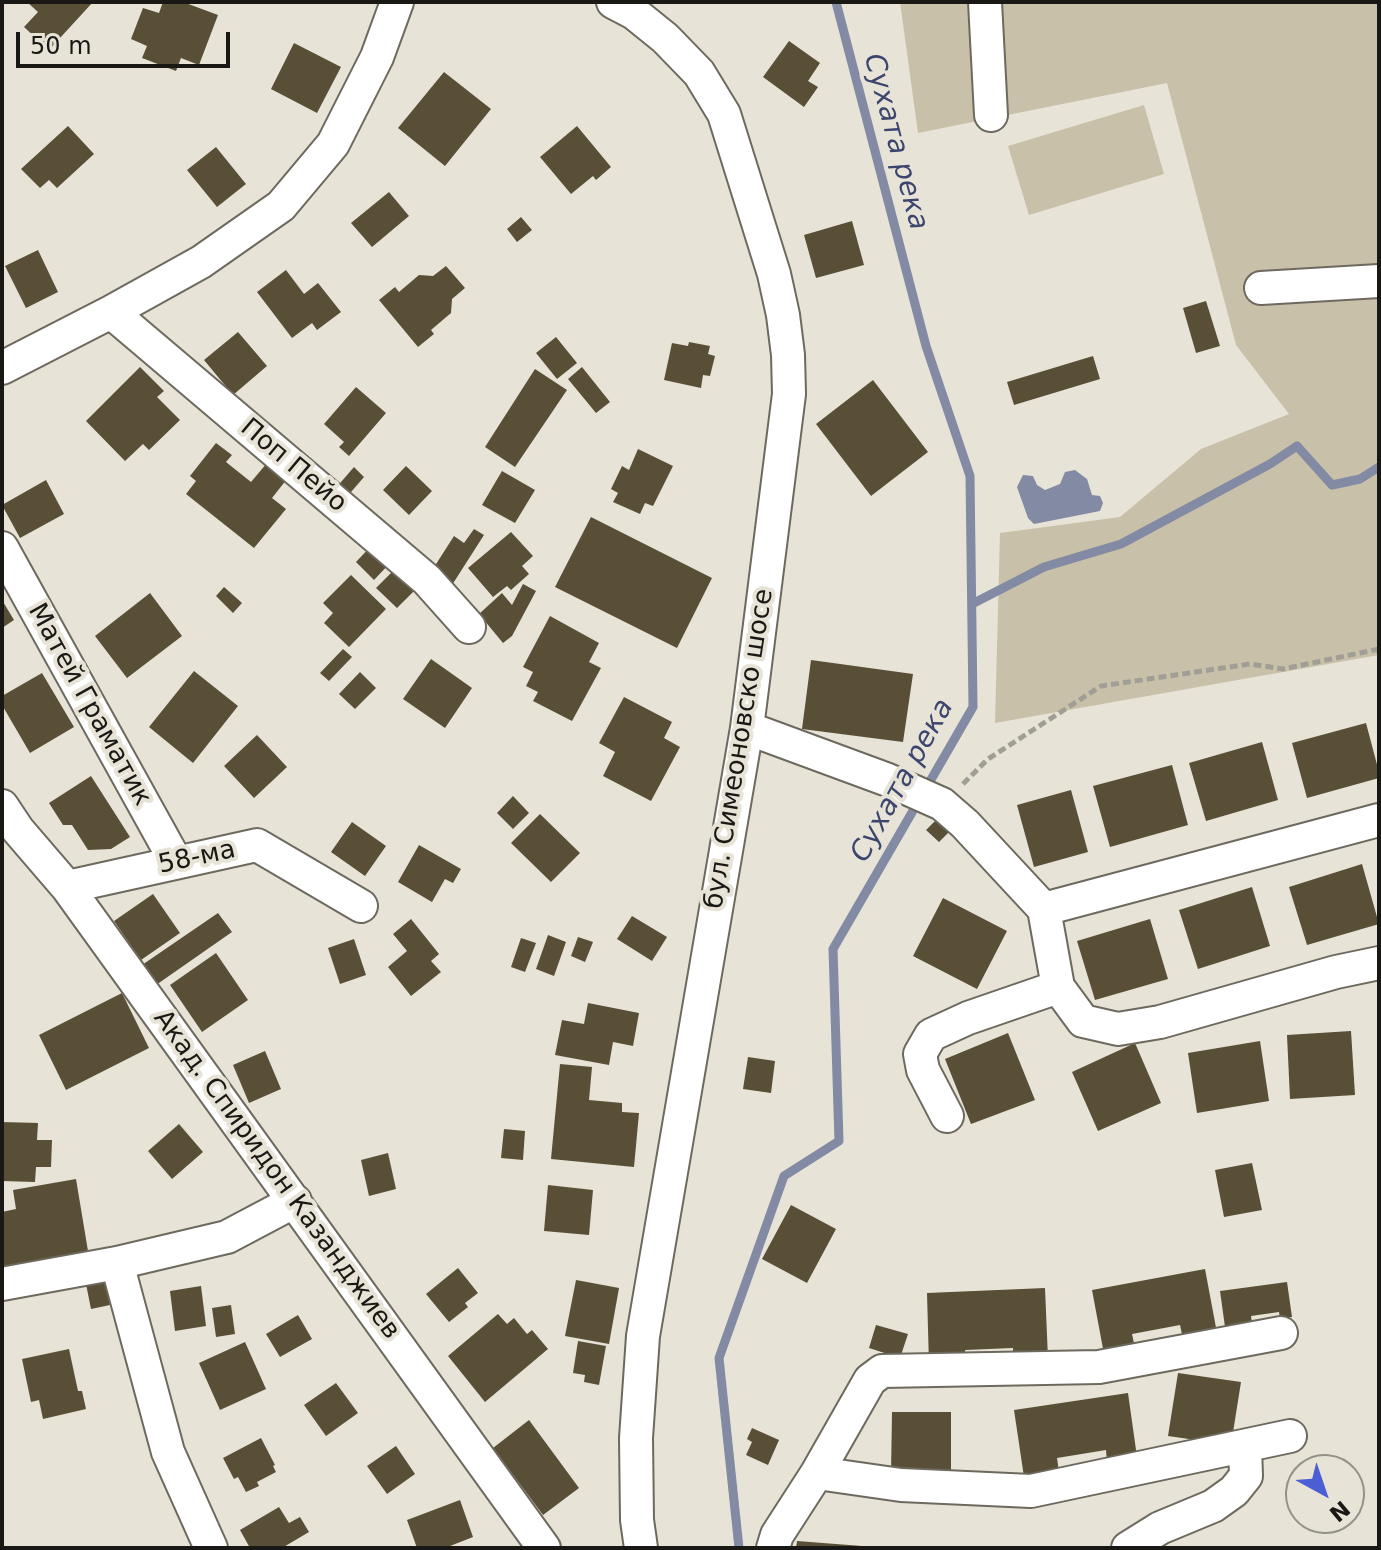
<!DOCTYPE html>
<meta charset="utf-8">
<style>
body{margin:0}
#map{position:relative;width:1381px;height:1550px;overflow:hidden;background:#e7e3d7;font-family:"DejaVu Sans",sans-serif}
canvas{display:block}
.frame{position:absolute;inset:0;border:4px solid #191814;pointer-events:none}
.north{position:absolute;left:1285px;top:1454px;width:80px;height:80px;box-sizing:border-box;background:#e7e3d7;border:2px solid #959289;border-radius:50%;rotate:140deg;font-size:22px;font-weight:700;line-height:32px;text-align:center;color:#191814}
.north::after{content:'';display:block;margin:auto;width:28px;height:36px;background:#4c5ed3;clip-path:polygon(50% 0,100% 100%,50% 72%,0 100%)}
.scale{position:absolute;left:16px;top:32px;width:214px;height:36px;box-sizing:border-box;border:4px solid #191814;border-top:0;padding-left:10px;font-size:24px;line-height:28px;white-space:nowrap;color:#191814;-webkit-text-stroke:6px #e7e3d7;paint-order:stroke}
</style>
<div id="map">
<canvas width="1381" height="1550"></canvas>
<div class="frame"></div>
<div class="north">N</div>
<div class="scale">50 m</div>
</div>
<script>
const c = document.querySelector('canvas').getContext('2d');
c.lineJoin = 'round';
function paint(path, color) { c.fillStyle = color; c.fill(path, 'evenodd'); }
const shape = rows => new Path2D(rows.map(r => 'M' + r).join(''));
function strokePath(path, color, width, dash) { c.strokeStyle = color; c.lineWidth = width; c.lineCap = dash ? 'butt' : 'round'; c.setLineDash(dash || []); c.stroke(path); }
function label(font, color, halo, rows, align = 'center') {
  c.font = font + ' "DejaVu Sans",sans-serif'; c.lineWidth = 8; c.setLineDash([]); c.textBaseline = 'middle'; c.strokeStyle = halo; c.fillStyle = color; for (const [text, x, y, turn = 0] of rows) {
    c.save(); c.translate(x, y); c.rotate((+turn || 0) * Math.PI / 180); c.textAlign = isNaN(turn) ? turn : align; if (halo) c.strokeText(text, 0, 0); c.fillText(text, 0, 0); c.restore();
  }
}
const green = shape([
 [900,2,1379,2,1379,655,995,723,1000,533,1120,517,1201,449,1289,414,1236,345,1167,83,918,133],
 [1144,105,1164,174,1029,215,1008,146]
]);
const water = shape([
 [1075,470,1087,479,1092,495,1100,496,1103,503,1100,511,1034,524,1028,518,1017,487,1023,475,1033,476,1037,485,1045,490,1060,484,1065,472]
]);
const stream = shape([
 [972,604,1044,567,1121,544,1270,464,1297,446,1332,485,1360,479,1379,467],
 [739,1548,719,1358,784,1176,839,1141,833,949,973,707,970,476,926,346,836,2]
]);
const building = shape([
 [27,2,93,2,49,50,24,27,38,12],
 [163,2,183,2,218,15,199,65,181,58,176,71,142,58,147,46,131,39,143,8,159,13],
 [789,41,820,63,808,81,818,87,804,107,763,77],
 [294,43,341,67,317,113,271,89],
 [444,72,491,109,445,166,398,128],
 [68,126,94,154,57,188,49,180,40,188,21,169],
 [577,126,611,167,596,180,593,176,571,194,540,157],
 [216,147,246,184,217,207,187,170],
 [389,192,409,216,372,247,351,223],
 [521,217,532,230,517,242,507,229],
 [852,221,864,265,816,278,804,235],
 [38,250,58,292,26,308,5,266],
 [446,266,465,288,452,299,451,313,431,330,434,334,418,347,379,300,395,287,399,292,419,275,433,276],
 [286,270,304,294,318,283,341,312,317,330,312,323,292,338,257,292],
 [1206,301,1220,346,1196,353,1183,308],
 [238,332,267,366,233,395,204,360],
 [556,337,577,363,557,379,536,353],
 [689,342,710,346,708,354,715,356,710,376,703,375,701,388,664,380,672,343,688,346],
 [1093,356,1100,379,1014,405,1007,382],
 [140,367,164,391,157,397,180,420,149,450,143,444,125,461,86,421],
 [582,367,610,402,596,413,568,379],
 [535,369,567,390,515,467,485,447],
 [873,380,928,452,871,496,816,424],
 [356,387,386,413,349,456,339,447,344,442,324,424],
 [216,443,232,455,226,462,251,482,267,463,287,479,272,498,286,509,254,548,186,494,196,481,190,476],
 [638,449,673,466,653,506,645,503,640,514,613,502,618,493,611,489,622,466,629,470],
 [406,466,432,491,409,515,383,490],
 [354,467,364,477,345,499,335,489],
 [502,471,535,490,515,523,482,505],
 [46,480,64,514,20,538,2,505],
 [591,517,712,578,677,648,555,587],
 [474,529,484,535,452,585,431,572,454,536,464,543],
 [511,532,533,556,522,566,529,574,511,590,507,586,493,597,468,568],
 [373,544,391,562,374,580,356,562],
 [399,565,420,585,397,608,376,588],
 [351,575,386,609,349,647,324,623,333,613,323,603],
 [523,584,536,591,512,636,503,643,479,614,502,593,512,605],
 [224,587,242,603,233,613,216,596],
 [150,593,182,636,127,678,95,636],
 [2,600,14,620,2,628],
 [550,616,599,643,589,662,601,668,572,721,533,701,538,692,526,686,533,672,523,667],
 [343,649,352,657,329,681,320,673],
 [431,659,472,688,445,728,403,699],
 [811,660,913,674,903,742,802,729],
 [194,671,238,706,193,763,149,727],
 [360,672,376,688,355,709,339,694],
 [42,673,74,727,30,753,2,705,2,696],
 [624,697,672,722,664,738,680,747,651,801,603,776,615,752,599,743],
 [1366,723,1379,772,1379,778,1307,798,1292,743],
 [257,735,287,767,254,798,224,766],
 [1262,742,1278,800,1206,821,1189,763],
 [1172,765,1188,825,1110,847,1093,786],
 [91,776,130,837,111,849,88,850,72,825,63,825,49,803],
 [1071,790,1088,852,1034,867,1017,805],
 [513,796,529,813,513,829,497,813],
 [540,814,580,853,551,882,511,843],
 [938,818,951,830,939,842,926,830],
 [352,822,386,846,365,876,331,852],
 [419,845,461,869,453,883,445,879,432,902,398,882],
 [1362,864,1379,924,1307,945,1289,887],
 [1252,887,1270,946,1198,969,1179,910],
 [153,894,180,933,141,960,114,921],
 [943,898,1007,931,977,989,913,956],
 [218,913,232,932,156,985,142,965],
 [632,916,667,937,652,961,617,939],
 [411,919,439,954,431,961,441,972,411,996,388,967,407,951,393,934],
 [1150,919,1168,979,1095,1000,1077,941],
 [548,935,566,942,554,976,536,969],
 [578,937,593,942,585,962,571,956],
 [521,938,536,943,525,972,511,967],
 [354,939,366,975,340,984,328,948],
 [216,953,248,1000,202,1032,170,985],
 [122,993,149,1048,66,1090,39,1035],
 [588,1003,639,1013,633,1046,613,1042,609,1065,555,1055,562,1020,584,1024],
 [1351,1031,1355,1095,1290,1099,1287,1035],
 [1008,1033,1035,1100,971,1124,945,1059],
 [1260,1041,1269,1101,1197,1113,1188,1053],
 [1135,1043,1161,1103,1098,1131,1072,1072],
 [265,1051,281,1089,249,1103,233,1065],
 [748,1057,775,1061,771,1093,743,1089],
 [560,1064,592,1067,589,1100,622,1103,622,1112,639,1113,634,1167,551,1159],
 [2,1122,38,1123,37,1140,52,1140,51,1167,36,1167,35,1182,2,1181],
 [179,1124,203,1152,172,1179,148,1151],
 [504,1129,525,1131,523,1160,501,1158],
 [388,1153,396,1189,369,1196,361,1160],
 [1252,1163,1262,1210,1224,1217,1215,1170],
 [76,1179,89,1257,2,1273,2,1212,16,1209,13,1190],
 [548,1185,593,1190,589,1235,544,1231],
 [791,1205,836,1229,807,1283,762,1259],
 [458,1268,478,1293,465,1303,468,1307,449,1322,426,1294],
 [1205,1269,1217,1333,1183,1339,1180,1325,1132,1334,1135,1348,1104,1354,1092,1290],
 [105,1279,110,1305,91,1309,86,1284],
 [576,1280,619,1288,609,1344,565,1336],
 [1287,1282,1292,1317,1280,1319,1279,1312,1251,1316,1252,1323,1225,1327,1220,1291],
 [201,1286,206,1326,175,1331,170,1291],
 [1045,1288,1048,1359,1013,1361,1013,1348,965,1350,966,1363,929,1365,927,1293],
 [231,1305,235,1334,216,1337,212,1308],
 [498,1314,507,1324,514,1318,527,1334,532,1330,548,1349,485,1402,448,1356],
 [298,1315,312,1339,280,1357,266,1334],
 [876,1325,908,1334,900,1358,869,1348],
 [578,1341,606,1346,599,1385,584,1382,585,1375,573,1373],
 [245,1342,266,1389,220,1410,199,1363],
 [69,1349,78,1391,82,1391,86,1409,43,1419,39,1400,31,1402,22,1359],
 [1178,1373,1241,1382,1231,1445,1168,1436],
 [336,1383,358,1413,326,1436,304,1405],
 [1128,1393,1137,1457,1107,1462,1106,1450,1057,1458,1059,1472,1024,1477,1014,1410],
 [892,1412,951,1412,951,1473,891,1473],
 [529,1420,579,1488,543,1515,493,1448],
 [752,1428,779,1440,768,1465,746,1455,752,1442,747,1439],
 [261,1438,275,1465,273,1466,276,1472,257,1482,259,1486,246,1492,238,1477,234,1479,223,1458],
 [396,1446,415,1474,387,1494,367,1466],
 [460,1500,473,1537,445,1548,417,1548,407,1520],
 [279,1507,289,1523,300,1517,309,1532,282,1548,250,1548,240,1530],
 [797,1541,862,1546,862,1548,796,1548]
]);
const path = shape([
 [963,784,988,759,1101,686,1250,664,1283,669,1379,649]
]);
const minor = shape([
 [613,2,634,13,665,38,699,73,724,114,774,274,783,315,788,355,789,394,747,728,643,1336,636,1438,637,1520,641,1548],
 [985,2,991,115],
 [1261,288,1379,281],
 [111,312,427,580,469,627],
 [2,368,111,312,201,262,281,206,333,144,377,57,397,2],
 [2,548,176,862],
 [747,728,888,780,942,804,965,824,1044,909,1058,987,1083,1021,1118,1029,1160,1022,1336,972,1379,963],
 [2,806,18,830,67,887,544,1548],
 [67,887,257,845,361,906],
 [1044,909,1379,820],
 [947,1116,923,1070,920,1054,931,1035,968,1018,1058,987],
 [117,1263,168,1452,211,1548],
 [2,1284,117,1263,227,1237,295,1201],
 [817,1473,901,1485,1031,1491,1290,1436],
 [773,1548,777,1535,817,1473,870,1380,882,1371,1099,1367,1281,1333],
 [1128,1548,1160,1528,1213,1506,1234,1491,1246,1476,1245,1446]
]);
const streetNames = [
 ["Поп Пейо",293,466,40],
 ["Матей Граматик",89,705,61],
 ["бул. Симеоновско шосе",740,749,-81],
 ["58-ма",197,858,-12],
 ["Акад. Спиридон Казанджиев",276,1175,54]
];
const waterNames = [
 ["Сухата река",895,142,75],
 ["Сухата река",903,781,-61]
];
paint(green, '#c9c0aa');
paint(water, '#828aa4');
strokePath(stream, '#828aa4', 9);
paint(building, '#584f36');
strokePath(minor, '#6d695f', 36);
strokePath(path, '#a19e95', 5, [8, 4]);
strokePath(minor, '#fff', 32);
label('26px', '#191814', '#e7e3d7', streetNames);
label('italic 28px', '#3b456e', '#e7e3d7', waterNames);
</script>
